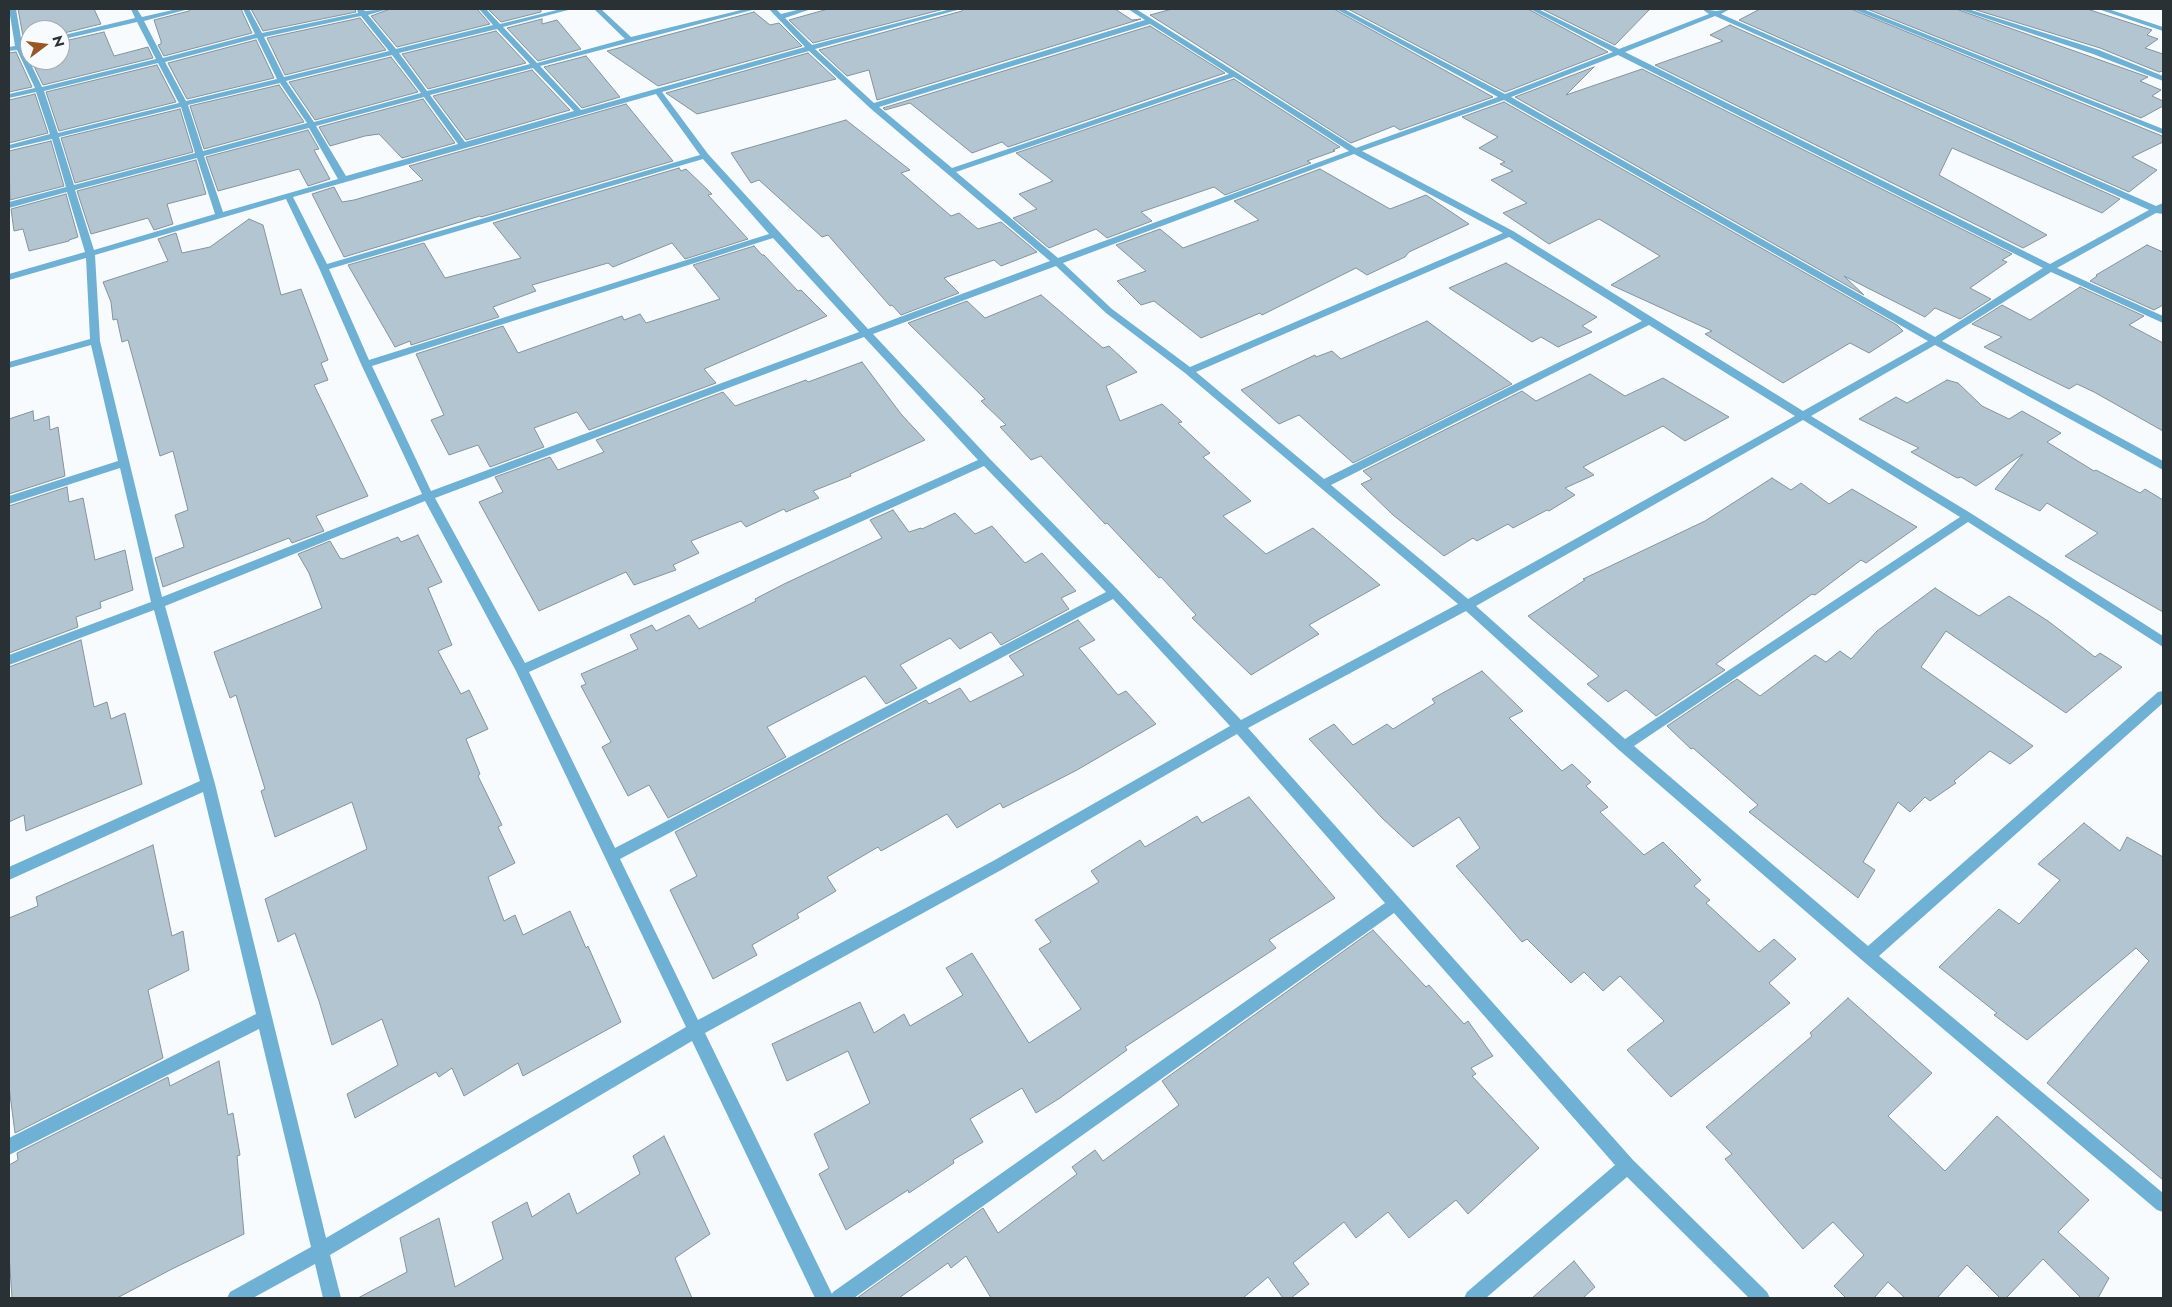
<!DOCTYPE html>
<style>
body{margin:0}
#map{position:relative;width:2172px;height:1307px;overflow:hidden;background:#f7fbfd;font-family:Jost,sans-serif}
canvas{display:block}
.frame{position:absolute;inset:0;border:10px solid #293135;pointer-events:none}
.north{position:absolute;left:20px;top:20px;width:50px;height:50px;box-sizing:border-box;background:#f7fbfd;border:1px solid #a5aaad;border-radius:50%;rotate:75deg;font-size:14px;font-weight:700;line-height:20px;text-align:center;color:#293135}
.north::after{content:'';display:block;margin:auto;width:18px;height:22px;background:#995626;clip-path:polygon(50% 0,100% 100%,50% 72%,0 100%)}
</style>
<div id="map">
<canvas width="2172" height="1307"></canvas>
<div class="frame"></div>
<div class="north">N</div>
</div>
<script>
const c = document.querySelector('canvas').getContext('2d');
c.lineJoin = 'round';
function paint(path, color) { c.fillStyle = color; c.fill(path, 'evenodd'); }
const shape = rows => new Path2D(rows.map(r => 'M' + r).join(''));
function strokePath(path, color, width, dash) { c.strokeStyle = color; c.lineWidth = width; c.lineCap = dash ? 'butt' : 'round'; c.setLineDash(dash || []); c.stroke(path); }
const building = shape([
 [18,9,94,9,101,24,60,34,60,30,30,30,30,41,24,42,18,9],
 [191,9,241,9,252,33,164,56,158,45,161,44,161,41,154,20,189,11,191,9],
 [251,9,355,9,356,12,263,31,251,9],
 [390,9,477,9,490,24,397,47,371,16,390,9],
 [488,9,541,9,541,12,501,22,488,9],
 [828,9,944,9,813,43,789,20,828,9],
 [963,9,1115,9,1132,20,1141,19,877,100,869,70,847,76,819,50,962,11,963,9],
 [1172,9,1334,9,1493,97,1400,130,1394,126,1351,143,1150,15,1172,9],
 [1348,9,1528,9,1608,52,1505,92,1348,9],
 [1542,9,1650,9,1615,45,1542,9],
 [1760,9,1851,9,2162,136,2163,142,2132,157,2157,170,2129,192,1739,20,1760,9],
 [1867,9,1956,9,2148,77,2140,81,2161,90,2152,96,2163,101,2163,106,2141,118,1867,9],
 [1973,9,2087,9,2152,30,2147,35,2158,39,2145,48,2163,54,2163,71,2159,72,2100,48,1973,9],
 [754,12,770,25,779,23,802,46,658,86,607,51,754,12],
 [360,18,386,50,285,75,267,38,360,18],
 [542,19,542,24,557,20,581,49,538,61,507,28,542,19],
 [1730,25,2120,199,2102,213,1952,148,1939,175,2047,235,2023,248,1655,65,1723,41,1710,35,1730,25],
 [1150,26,1225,73,1008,147,1002,142,972,153,910,103,885,110,883,108,1150,26],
 [496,31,526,63,428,89,402,54,496,31],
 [104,32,114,56,148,47,153,58,43,85,31,60,60,60,60,42,104,32],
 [256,40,274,78,187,99,168,63,256,40],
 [16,52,32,87,9,92,9,53,16,52],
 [808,53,836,79,697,114,666,93,808,53],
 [586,56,620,97,582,108,544,67,586,56],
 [391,57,418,92,315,120,289,82,391,57],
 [157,65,176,102,59,131,46,92,157,65],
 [1594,67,1566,95,1642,69,2012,254,2002,260,2007,262,1970,288,1991,299,1960,319,1935,308,1925,317,1844,276,1864,295,1515,97,1594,67],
 [532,70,570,110,466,140,433,96,532,70],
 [1234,79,1340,147,1333,150,1335,151,1307,161,1311,163,1225,195,1214,187,1141,212,1152,221,1107,238,1096,229,1049,248,1013,218,1037,209,1019,194,1053,181,1016,153,1234,79],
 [279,85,304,122,204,149,190,106,279,85],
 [35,94,48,133,9,143,9,100,35,94],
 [423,99,455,143,402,158,379,134,365,136,330,146,319,127,423,99],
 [1504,102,1897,325,1903,331,1869,353,1850,343,1783,383,1705,334,1712,331,1611,285,1660,256,1599,219,1549,244,1503,213,1527,203,1491,180,1513,171,1500,164,1505,162,1479,148,1498,137,1462,117,1504,102],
 [626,104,673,161,481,217,480,216,344,257,312,194,334,187,342,202,354,200,423,180,409,166,626,104],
 [180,109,193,152,75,183,61,138,180,109],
 [846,120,910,170,901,173,951,216,959,213,978,229,1001,222,1037,252,1001,266,994,260,944,278,959,293,901,315,892,305,890,306,828,235,822,237,759,180,751,183,731,153,846,120],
 [308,130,319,149,314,150,330,179,308,186,299,169,218,191,206,157,308,130],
 [51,141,64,186,10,200,9,151,51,141],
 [196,160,206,194,167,204,173,224,154,230,148,218,91,234,77,191,196,160],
 [679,168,681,171,686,169,712,194,708,195,748,239,685,259,672,243,613,267,608,263,532,285,536,291,493,307,499,317,411,345,410,341,395,347,348,265,424,243,445,278,521,258,493,223,679,168],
 [1320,169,1390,209,1426,195,1469,224,1409,252,1405,257,1367,275,1356,268,1262,315,1260,313,1201,338,1154,301,1141,305,1117,281,1146,271,1116,245,1160,229,1183,248,1259,220,1234,201,1320,169],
 [66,194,78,237,69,240,69,241,29,251,23,229,14,231,11,209,66,194],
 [249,219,263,225,281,295,301,289,328,360,321,363,328,380,314,385,368,496,316,516,324,531,292,543,289,538,163,587,155,558,184,547,175,515,188,510,173,451,160,456,128,340,122,342,117,319,113,320,111,302,103,282,168,261,158,239,176,233,182,253,210,247,249,219],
 [2147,245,2163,252,2163,305,2154,310,2090,281,2097,276,2096,275,2147,245],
 [754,246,762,255,764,255,798,291,801,290,827,316,704,369,716,383,589,430,577,412,534,428,544,447,490,467,478,445,449,455,431,420,444,415,416,354,503,326,518,353,622,316,624,320,640,314,646,323,720,299,693,265,754,246],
 [1506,263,1597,317,1582,326,1592,332,1558,347,1541,337,1532,342,1449,288,1506,263],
 [2080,287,2144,316,2129,325,2163,343,2163,431,2094,392,2077,384,2069,389,1984,347,2002,337,1972,324,2002,305,2030,320,2080,287],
 [1041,295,1103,348,1109,346,1137,372,1106,386,1120,421,1162,404,1182,422,1178,423,1210,453,1203,457,1251,501,1223,516,1266,554,1313,528,1380,585,1309,625,1319,634,1251,675,1192,618,1196,615,1161,577,1159,578,1107,523,1105,524,1041,456,1031,460,1000,427,1006,425,981,401,985,399,908,323,967,301,985,318,1041,295],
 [1427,321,1512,384,1353,463,1299,415,1279,424,1241,390,1315,355,1316,357,1332,351,1341,359,1427,321],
 [862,362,901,414,925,440,850,474,851,476,813,491,819,498,786,512,784,509,746,527,741,521,691,541,699,553,673,565,676,570,634,585,626,572,539,611,479,502,503,492,495,477,550,457,558,470,604,452,596,440,723,392,735,406,806,380,808,382,862,362],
 [1590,374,1625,396,1663,378,1729,417,1685,441,1663,426,1583,467,1594,475,1565,488,1575,495,1549,511,1547,510,1513,528,1508,524,1477,541,1473,538,1444,556,1393,515,1361,484,1372,479,1363,471,1522,391,1536,401,1590,374],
 [1947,380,1958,383,1982,406,2009,419,2022,411,2061,433,2047,442,2094,471,2096,470,2140,493,2145,489,2163,500,2163,612,2065,556,2098,533,2047,503,2040,511,1995,489,2023,454,1976,486,1961,477,1957,478,1911,452,1919,448,1859,419,1896,397,1907,403,1947,380],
 [33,411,34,421,49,416,50,430,58,427,65,476,9,494,9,419,33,411],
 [1772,478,1791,490,1801,483,1829,504,1852,489,1917,527,1866,563,1861,560,1815,595,1812,594,1716,664,1725,670,1656,716,1626,690,1608,702,1587,684,1599,676,1528,616,1585,580,1583,579,1705,521,1772,478],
 [67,487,69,502,83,498,95,560,125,550,133,590,100,602,101,608,76,617,78,627,9,653,9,506,67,487],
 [893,510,909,532,921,528,922,529,955,513,975,534,992,526,1025,563,1042,553,1076,591,1061,598,1069,609,1001,645,991,632,960,649,950,638,900,665,917,688,886,704,865,676,767,727,786,757,668,818,649,785,628,796,602,747,611,742,581,686,586,684,581,674,638,649,630,635,652,625,656,631,689,615,699,629,756,601,755,599,784,584,882,538,870,520,893,510],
 [418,535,442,582,428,588,452,645,438,651,461,694,469,690,488,729,466,739,480,774,478,776,502,825,498,827,515,863,488,877,504,921,515,915,523,935,570,911,586,948,588,946,621,1022,523,1076,518,1063,464,1096,452,1068,439,1077,436,1072,355,1118,347,1094,398,1065,382,1019,332,1045,319,1001,295,933,278,942,265,899,367,849,352,802,275,837,261,791,265,789,236,695,230,698,214,652,322,608,309,573,298,554,330,541,340,558,343,559,398,537,401,542,418,535],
 [1935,588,1979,616,2009,596,2048,621,2095,657,2100,653,2122,667,2066,713,1946,631,1921,667,2033,746,2010,764,1990,751,1954,781,1956,783,1930,801,1925,797,1910,812,1898,802,1863,862,1875,870,1858,898,1749,812,1758,805,1693,748,1691,749,1667,726,1737,679,1760,696,1815,655,1826,662,1840,651,1851,659,1877,631,1935,588],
 [1078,620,1095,640,1079,648,1118,695,1126,691,1156,724,1077,770,1003,808,1000,803,957,828,947,814,881,851,878,847,827,877,836,891,797,914,799,918,752,945,757,955,713,979,670,890,697,876,675,832,926,700,929,704,960,688,970,702,1024,675,1009,656,1078,620],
 [81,640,94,707,107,702,111,719,125,713,142,784,26,831,24,815,9,822,9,667,81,640],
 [1482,671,1523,711,1509,718,1562,771,1572,764,1591,782,1586,786,1608,807,1600,812,1644,855,1663,842,1701,880,1694,886,1710,900,1706,903,1759,952,1774,939,1796,959,1769,983,1790,1003,1671,1097,1627,1050,1664,1021,1620,976,1603,991,1584,972,1571,983,1527,939,1522,942,1456,866,1480,848,1459,817,1413,847,1381,817,1309,739,1334,724,1353,745,1387,724,1393,729,1435,703,1432,699,1482,671],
 [1249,797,1335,898,1269,940,1276,948,1125,1047,1127,1050,1060,1098,1036,1113,1022,1088,970,1119,983,1142,953,1160,954,1163,909,1193,908,1190,846,1230,819,1174,829,1168,814,1134,870,1103,848,1051,787,1081,772,1044,860,1002,874,1033,904,1014,910,1026,963,995,946,968,972,953,1029,1043,1081,1009,1039,949,1051,942,1035,920,1099,882,1091,871,1140,840,1145,847,1197,816,1202,823,1249,797],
 [2084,823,2120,851,2127,837,2163,857,2163,1180,2047,1083,2149,961,2136,948,2027,1040,1994,1015,1997,1013,1939,967,1999,909,2019,924,2060,880,2038,864,2084,823],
 [153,845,172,936,183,931,189,970,148,990,163,1058,15,1133,9,1087,9,918,38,906,36,897,153,845],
 [1373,930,1426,987,1429,985,1464,1024,1468,1021,1493,1056,1471,1068,1476,1074,1472,1076,1539,1148,1468,1214,1456,1200,1409,1238,1388,1212,1356,1238,1344,1222,1293,1263,1309,1284,1291,1298,1283,1298,1268,1277,1243,1298,991,1298,966,1256,951,1268,948,1263,899,1298,857,1298,983,1208,998,1233,1077,1174,1072,1167,1095,1150,1103,1161,1179,1105,1162,1081,1373,930],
 [1848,998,1932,1073,1888,1116,1945,1171,1997,1116,2089,1200,2058,1232,2109,1278,2098,1298,2081,1298,2043,1259,2006,1298,2000,1298,1967,1265,1937,1298,1905,1298,1888,1282,1874,1298,1846,1298,1834,1286,1864,1255,1833,1222,1803,1249,1725,1159,1732,1154,1706,1127,1812,1036,1810,1033,1848,998],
 [219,1061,228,1115,233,1113,240,1155,237,1156,244,1234,172,1269,117,1298,12,1298,9,1254,9,1165,18,1160,17,1153,168,1077,170,1086,219,1061],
 [664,1136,710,1234,675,1258,692,1298,358,1298,407,1272,400,1238,439,1218,455,1287,503,1259,492,1222,527,1202,532,1217,569,1193,577,1214,640,1174,633,1156,664,1136],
 [1574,1261,1595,1287,1583,1298,1532,1298,1574,1261]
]);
const minor = shape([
 [9,9,16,9,22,44,30,43,30,47,23,48,42,87,156,59,137,22,60,40,60,36,135,18,131,9,137,9,142,17,177,9,189,9,144,21,163,58,255,34,243,9,249,9,262,33,358,13,357,9,363,9,365,11,388,9,368,15,396,49,493,25,479,9,486,9,500,24,561,9,572,9,503,27,537,63,625,39,594,9,601,9,631,37,745,9,756,9,540,66,581,110,805,47,769,9,776,9,781,14,801,9,811,9,785,18,812,45,951,9,961,9,815,49,874,103,1145,20,1128,9,1136,9,1356,148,1498,97,1336,9,1344,9,1505,94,1613,52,1530,9,1538,9,1619,49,1709,14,1702,9,1716,11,1730,9,1721,14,2156,206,2163,203,2163,214,2156,213,2057,268,2163,316,2163,323,2051,272,1942,341,2163,461,2163,470,1935,345,1811,416,1972,514,2163,636,2163,647,1968,522,1634,746,1868,946,2158,692,2163,691,2163,703,1879,956,2163,1193,2163,1212,2157,1210,1863,961,1619,750,1466,611,1248,728,1633,1160,1767,1292,1770,1298,1749,1298,1627,1177,1486,1298,1464,1298,1467,1292,1615,1165,1394,913,854,1298,815,1298,692,1041,330,1255,341,1298,323,1298,315,1264,253,1298,227,1298,230,1292,311,1247,259,1029,9,1155,9,1138,256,1014,203,792,9,880,9,867,200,781,154,610,9,665,9,655,151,602,120,468,9,504,9,496,118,461,91,345,9,368,9,362,90,339,86,258,9,280,9,274,85,252,67,192,9,208,9,202,66,187,52,139,9,149,9,145,50,134,36,92,9,98,9,94,35,88,17,50,9,51,9,47,15,46,9,9],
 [361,16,389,51,284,77,264,37,361,16],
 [1715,16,2149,210,2050,264,1625,52,1715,16],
 [1150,24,1229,74,952,168,879,107,1150,24],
 [497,29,530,64,427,91,399,53,497,29],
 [257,38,277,79,186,101,165,62,257,38],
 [809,51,870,108,1050,261,868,329,708,154,662,92,809,51],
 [392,55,421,93,314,122,286,81,392,55],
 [1618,55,2043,268,1935,337,1511,97,1618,55],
 [158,63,179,103,58,133,44,91,158,63],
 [533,68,574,111,465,142,430,95,533,68],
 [1234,77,1349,151,1058,258,956,172,1234,77],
 [280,83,307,123,203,151,188,105,280,83],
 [656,94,700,155,327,264,293,197,656,94],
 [424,97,458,144,346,176,316,126,424,97],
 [1504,100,1928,341,1803,411,1513,231,1362,151,1504,100],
 [181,107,195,153,74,185,59,137,181,107],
 [309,128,338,179,223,212,204,156,309,128],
 [1354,154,1503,233,1190,367,1112,309,1063,263,1354,154],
 [197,158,215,214,94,250,75,190,197,158],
 [703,159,769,234,369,360,329,269,703,159],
 [286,199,319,268,361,364,422,494,162,597,100,341,95,255,286,199],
 [1509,237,1642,321,1324,479,1196,372,1509,237],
 [773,238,859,332,431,491,372,366,773,238],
 [1056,266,1106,313,1185,373,1458,604,1241,720,1118,590,989,458,873,334,1056,266],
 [1649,325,1795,416,1468,599,1331,485,1649,325],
 [864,337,978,460,525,663,435,498,864,337],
 [1803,420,1960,517,1625,739,1476,606,1803,420],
 [984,466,1106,592,615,848,529,672,984,466],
 [425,501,516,671,686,1027,326,1238,215,784,165,606,425,501],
 [1113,599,1230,726,993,861,698,1020,620,859,1113,599],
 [1237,734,1385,903,833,1292,832,1294,705,1033,1003,869,1237,734],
 [1853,9,1863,9,2163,129,2163,134,1853,9],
 [1958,9,1968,9,2099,50,2163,76,2163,81,2093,54,1958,9],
 [2098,9,2108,9,2163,27,2163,31,2098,9]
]);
paint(building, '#b2c5d1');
strokePath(building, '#82949f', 1);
paint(minor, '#6fb1d4');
</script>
